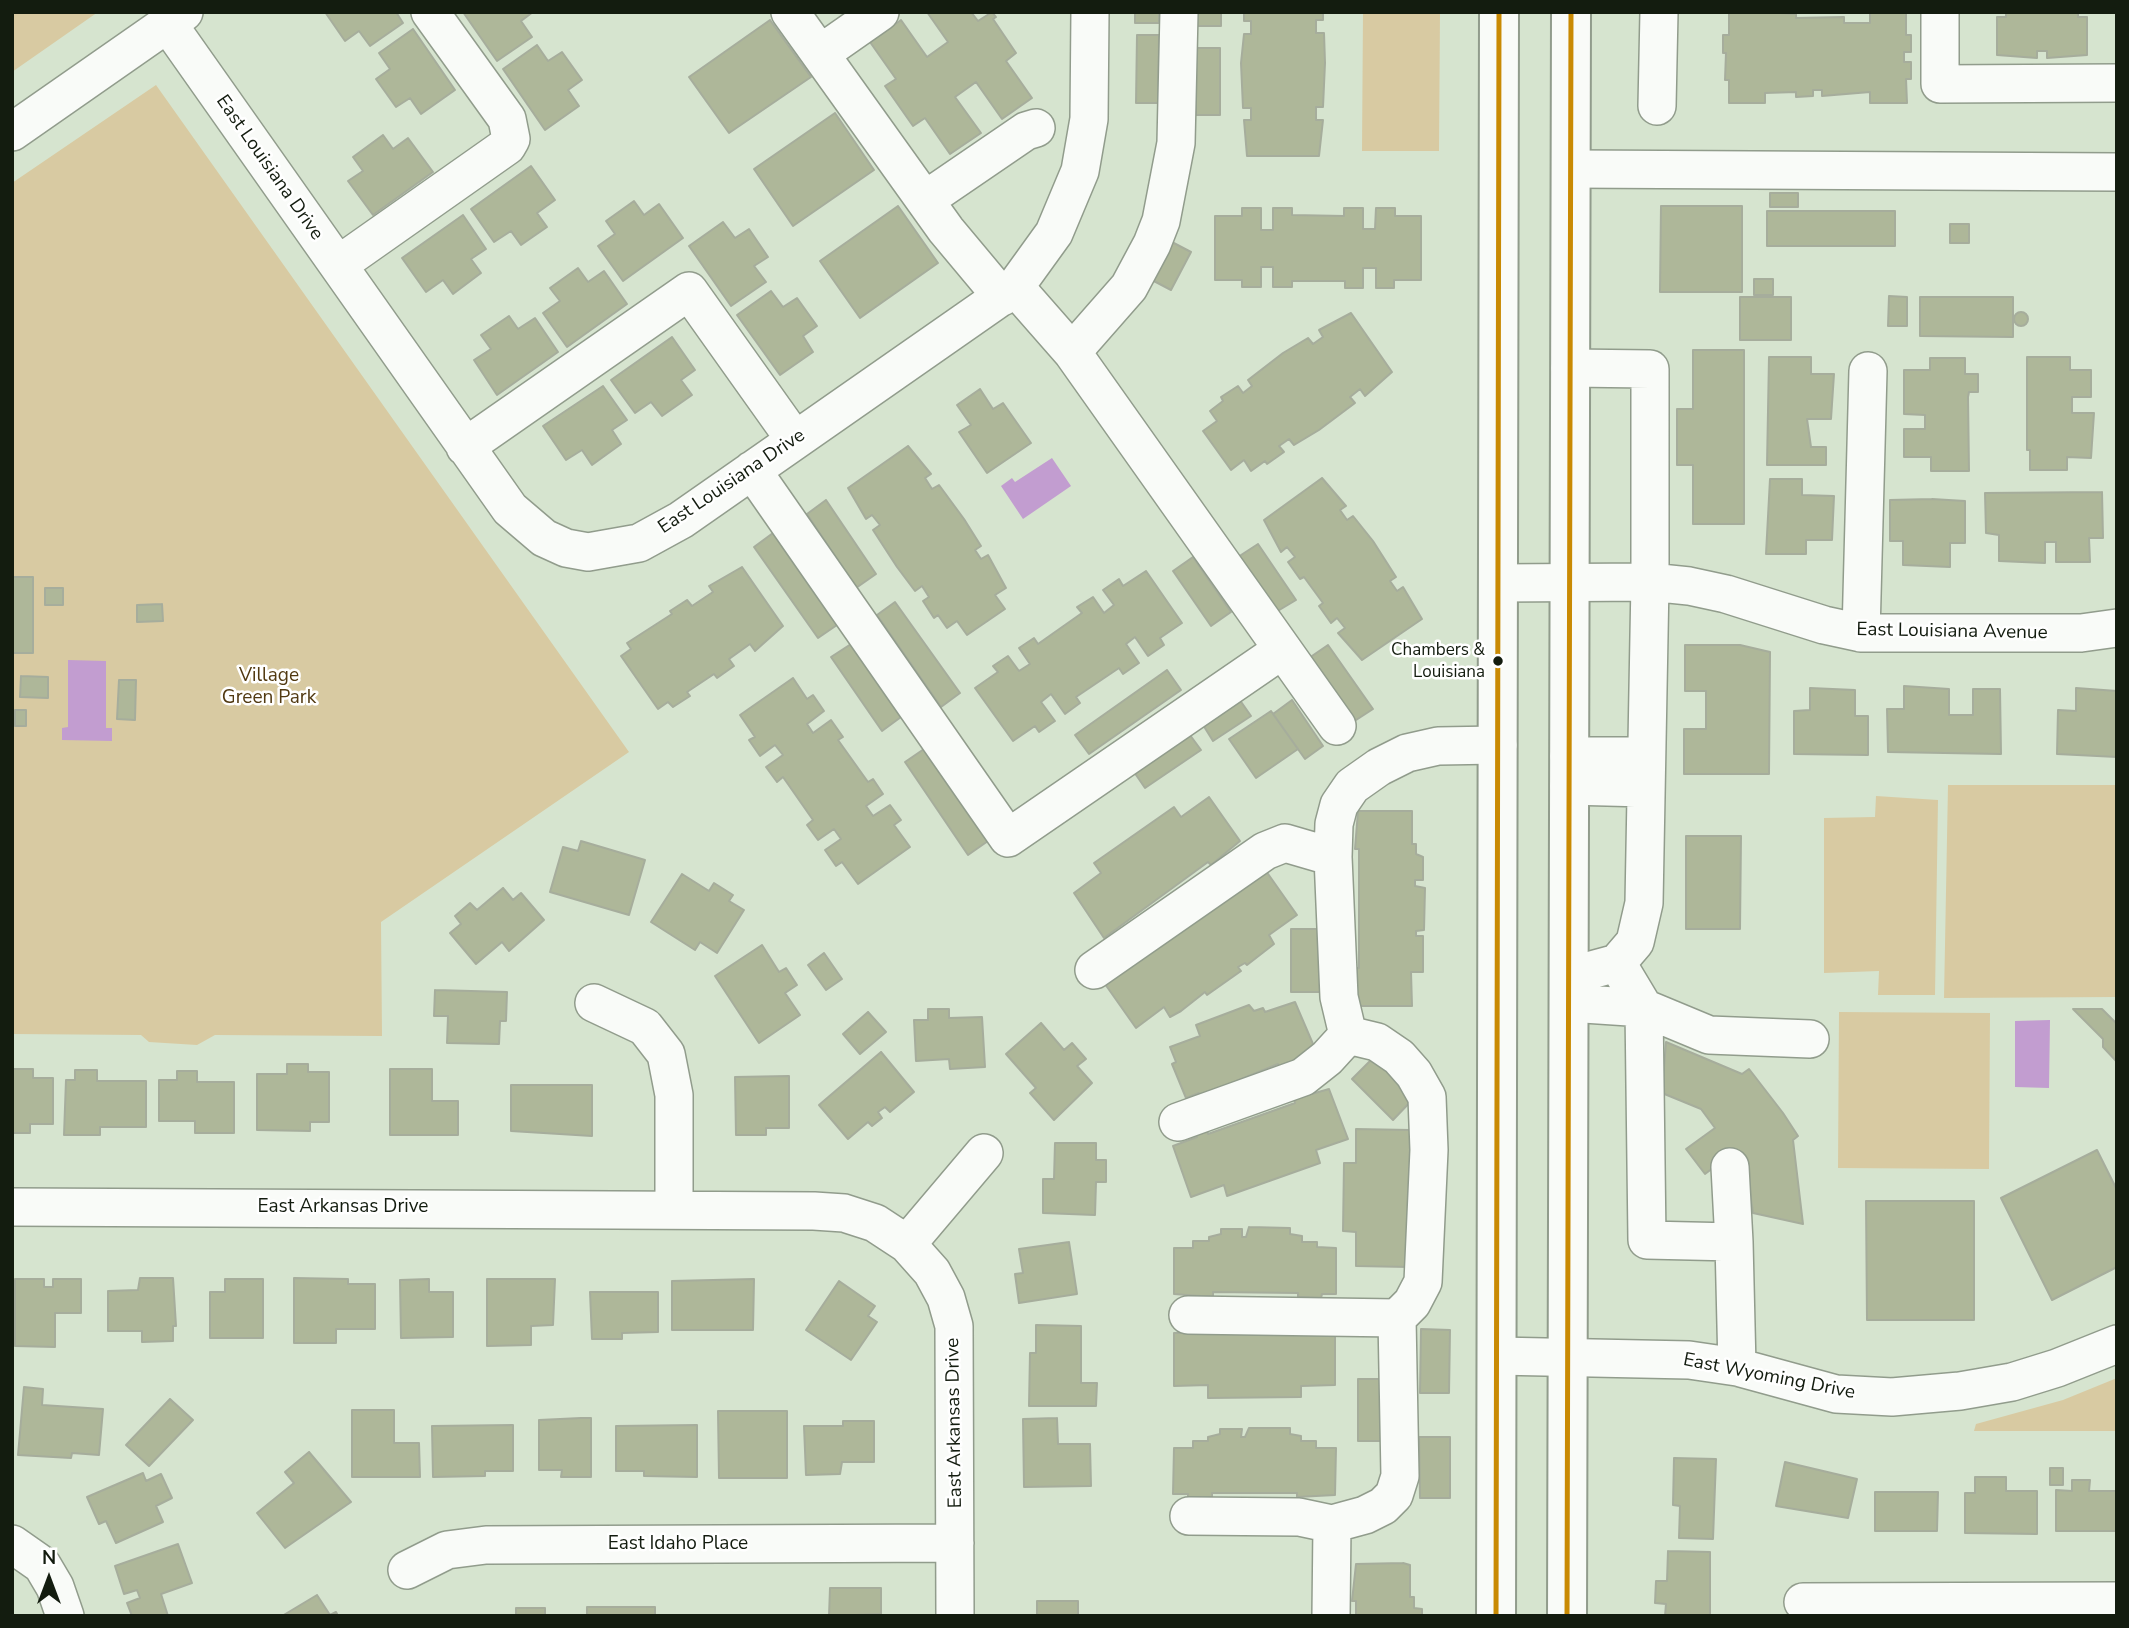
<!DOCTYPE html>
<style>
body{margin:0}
#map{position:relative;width:2129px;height:1628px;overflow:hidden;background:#d6e4cf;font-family:"Nunito Sans",sans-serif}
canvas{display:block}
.frame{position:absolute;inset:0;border:14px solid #131c0f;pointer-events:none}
.north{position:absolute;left:14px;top:1544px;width:70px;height:70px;-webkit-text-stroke:5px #fff;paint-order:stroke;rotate:0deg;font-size:19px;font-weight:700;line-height:28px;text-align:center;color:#131c0f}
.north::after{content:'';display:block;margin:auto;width:24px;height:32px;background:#131c0f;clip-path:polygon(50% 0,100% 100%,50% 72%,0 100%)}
</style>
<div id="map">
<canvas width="2129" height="1628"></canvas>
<div class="frame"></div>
<div class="north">N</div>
</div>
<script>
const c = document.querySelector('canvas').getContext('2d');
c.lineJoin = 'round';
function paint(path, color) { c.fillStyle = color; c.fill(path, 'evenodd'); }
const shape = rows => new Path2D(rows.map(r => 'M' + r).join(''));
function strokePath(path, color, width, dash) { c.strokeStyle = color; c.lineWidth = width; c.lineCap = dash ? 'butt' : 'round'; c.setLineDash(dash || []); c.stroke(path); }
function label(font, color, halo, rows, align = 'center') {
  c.font = font + ' "Nunito Sans",sans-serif'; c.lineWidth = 5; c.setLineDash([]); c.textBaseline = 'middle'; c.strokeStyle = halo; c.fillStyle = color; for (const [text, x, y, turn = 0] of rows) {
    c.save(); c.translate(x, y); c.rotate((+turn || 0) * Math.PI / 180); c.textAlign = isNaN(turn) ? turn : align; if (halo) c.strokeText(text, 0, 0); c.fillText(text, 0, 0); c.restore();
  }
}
const green = shape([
 [12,12,98,12,12,72],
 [1363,12,1440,12,1439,151,1362,151],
 [156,85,629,752,381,922,382,1036,215,1035,197,1045,149,1042,141,1035,12,1034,12,183],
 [1948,785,2117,785,2117,997,1944,998],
 [1876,796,1938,800,1935,995,1878,995,1879,971,1824,973,1824,818,1875,817],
 [1839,1012,1990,1013,1989,1169,1838,1168],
 [2117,1378,2117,1431,1974,1431,1976,1424,2063,1400]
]);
const water = shape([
 [1052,458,1071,486,1023,519,1001,486,1012,478,1015,482],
 [68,660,106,661,106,728,112,728,112,741,62,740,62,728,68,727],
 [2050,1020,2049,1088,2015,1087,2015,1021]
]);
const building = shape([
 [325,12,396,12,403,23,370,46,359,31,345,41,325,12],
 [463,12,533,12,521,21,532,37,497,61,463,12],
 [927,12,971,12,978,21,992,12,996,17,993,19,1016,53,1006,61,1032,98,1002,119,976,82,955,97,981,133,950,154,925,118,913,126,885,86,896,79,870,42,901,20,927,57,948,42,927,12],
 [1135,12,1159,12,1159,23,1135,23,1135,12],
 [1197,12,1221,12,1221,26,1197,26,1197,12],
 [1244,12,1323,12,1323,20,1316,20,1316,33,1324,33,1325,63,1323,107,1316,107,1316,120,1323,120,1319,156,1247,156,1244,120,1251,120,1251,108,1243,108,1241,63,1244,34,1251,34,1251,21,1244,21,1244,12],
 [1765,12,1796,14,1796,18,1844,17,1844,23,1870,23,1870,12,1906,12,1906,35,1911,35,1911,52,1904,52,1904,62,1911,62,1911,79,1906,79,1907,103,1870,103,1870,92,1822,96,1822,90,1813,90,1813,96,1796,97,1796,92,1765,93,1765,103,1729,103,1729,80,1725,80,1726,53,1723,53,1723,35,1729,35,1729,13,1765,12],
 [2006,12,2078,12,2078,17,2087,17,2087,55,2047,58,2047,51,2037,51,2037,58,1997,55,1997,17,2006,17,2006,12],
 [770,20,811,77,729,133,689,77,770,20],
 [413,29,455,90,421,114,410,98,396,107,376,79,390,69,379,53,413,29],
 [1137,35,1159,35,1158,103,1136,103,1137,35],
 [537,45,548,61,562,52,582,80,568,90,579,106,545,130,503,69,537,45],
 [1196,48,1220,48,1220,115,1196,115,1196,48],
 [835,113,874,170,793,226,754,169,835,113],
 [383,135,393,149,408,138,433,172,373,215,348,181,363,171,353,157,383,135],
 [531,166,555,200,537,213,547,227,521,245,511,231,494,242,471,209,531,166],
 [1770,193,1798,193,1798,207,1770,207,1770,193],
 [634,201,644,215,659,204,683,238,623,281,598,246,615,234,606,221,634,201],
 [898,206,938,263,860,318,820,261,898,206],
 [1661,206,1742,206,1742,292,1660,292,1661,206],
 [1242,208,1261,208,1261,230,1273,230,1273,208,1292,208,1292,215,1344,216,1344,208,1363,208,1363,229,1375,229,1376,208,1395,208,1395,216,1421,216,1421,280,1394,280,1394,288,1376,288,1376,268,1363,268,1363,288,1345,288,1345,281,1292,281,1292,287,1273,287,1273,267,1261,267,1261,287,1242,287,1242,280,1215,280,1215,216,1242,216,1242,208],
 [1767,211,1895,211,1895,246,1767,246,1767,211],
 [463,215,486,249,471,259,481,273,453,294,443,280,426,292,402,258,463,215],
 [723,222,735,238,749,229,768,257,754,266,766,282,731,306,689,246,723,222],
 [1950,224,1969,224,1969,243,1950,243,1950,224],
 [1170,241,1191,252,1171,290,1150,279,1170,241],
 [578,268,588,282,604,271,627,304,567,347,543,313,560,301,550,288,578,268],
 [1754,279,1773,279,1773,295,1754,295,1754,279],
 [771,291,783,307,797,298,817,326,803,336,813,352,780,375,737,315,771,291],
 [1889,296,1907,297,1907,326,1888,326,1889,296],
 [1740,297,1791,297,1791,340,1740,340,1740,297],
 [1920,297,2013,297,2013,337,1920,336,1920,297],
 '2014 319a7 7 0 1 1 14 0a7 7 0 1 1-14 0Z',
 [1351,313,1392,372,1365,396,1360,389,1350,397,1355,403,1319,430,1294,445,1289,439,1279,446,1284,452,1267,464,1265,461,1251,471,1244,460,1231,470,1203,431,1217,421,1210,411,1223,401,1221,397,1238,386,1243,393,1252,386,1248,380,1283,353,1308,338,1313,344,1323,337,1319,330,1351,313],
 [509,316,518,329,535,318,558,352,497,395,474,360,491,349,481,335,509,316],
 [672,337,695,370,681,380,692,395,662,416,651,402,635,413,611,380,672,337],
 [1693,350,1744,350,1744,524,1693,524,1693,465,1677,465,1677,409,1693,409,1693,350],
 [1769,357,1811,357,1811,374,1834,374,1831,419,1807,419,1811,447,1826,447,1826,465,1767,465,1769,357],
 [2027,357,2070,357,2070,370,2091,370,2091,397,2072,397,2072,413,2094,413,2091,458,2067,457,2067,470,2030,470,2030,450,2027,450,2027,357],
 [1930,358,1965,358,1965,374,1978,374,1978,392,1969,392,1968,397,1969,471,1931,471,1931,457,1904,457,1904,429,1925,429,1925,415,1904,414,1904,370,1930,370,1930,358],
 [603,386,627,420,612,430,621,444,592,465,582,450,566,460,543,426,603,386],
 [980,389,993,409,1003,403,1031,443,987,473,959,432,971,425,957,405,980,389],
 [908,446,931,474,925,478,932,489,939,485,964,519,981,546,975,550,981,559,988,555,1006,588,995,595,1005,609,967,635,957,621,947,628,938,615,934,618,923,601,929,597,922,586,915,591,897,567,873,530,880,525,872,515,866,519,848,488,908,446],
 [1322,478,1346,506,1340,510,1347,520,1353,516,1373,541,1396,577,1390,581,1397,591,1403,587,1422,619,1362,660,1338,633,1345,628,1337,618,1331,623,1319,606,1323,603,1304,577,1300,579,1288,562,1295,557,1287,547,1281,552,1264,520,1322,478],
 [1770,479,1802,479,1802,495,1834,496,1832,540,1806,540,1806,554,1766,554,1770,479],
 [2102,492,2103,538,2089,538,2090,562,2056,562,2056,542,2045,542,2045,563,1999,561,1999,535,1986,533,1985,493,2102,492],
 [1932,499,1965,501,1965,543,1950,543,1950,567,1903,565,1903,541,1890,541,1890,500,1932,499],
 [826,500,876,574,856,588,807,514,826,500],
 [773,533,837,625,818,638,754,547,773,533],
 [1258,544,1296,600,1276,612,1238,557,1258,544],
 [1193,557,1231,612,1211,626,1173,571,1193,557],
 [742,567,783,626,755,651,750,644,729,659,734,666,717,678,714,674,687,692,690,696,673,707,668,702,658,709,621,656,631,649,627,643,672,614,670,611,687,600,692,606,713,592,709,586,742,567],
 [1146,571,1182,623,1160,638,1164,645,1148,656,1135,637,1126,644,1139,663,1123,674,1119,668,1076,697,1080,703,1065,714,1051,694,1041,702,1055,721,1039,732,1035,726,1013,741,975,688,998,672,993,666,1008,656,1019,671,1030,664,1019,648,1034,638,1038,644,1082,613,1077,607,1093,597,1104,613,1114,605,1103,590,1119,579,1123,586,1146,571],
 [12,577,33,577,33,653,12,653,12,577],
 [45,588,63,588,63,605,45,605,45,588],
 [895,602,960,693,941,707,877,615,895,602],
 [162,604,163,621,137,622,137,605,162,604],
 [851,644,901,717,882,731,831,657,851,644],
 [1328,645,1373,709,1353,722,1309,658,1328,645],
 [1685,645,1740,645,1770,652,1769,774,1684,774,1684,729,1706,729,1706,691,1685,691,1685,645],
 [1167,670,1181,690,1089,754,1075,735,1167,670],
 [21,676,48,677,48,698,20,697,21,676],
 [793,678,807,699,813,695,824,711,807,724,813,733,831,720,843,737,838,740,868,782,873,779,883,794,866,806,873,816,890,805,901,820,894,825,910,847,858,884,842,862,836,866,825,850,841,839,834,829,818,840,807,825,813,820,783,777,777,782,766,767,783,755,775,745,760,756,749,740,755,737,740,715,793,678],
 [119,680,136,680,135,720,117,719,119,680],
 [1904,686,1949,689,1949,715,1973,715,1973,689,2000,689,2001,754,1888,752,1887,709,1904,709,1904,686],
 [1810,688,1855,690,1855,716,1868,716,1868,755,1794,754,1794,711,1810,710,1810,688],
 [2076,688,2117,691,2117,757,2057,754,2058,710,2076,711,2076,688],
 [1237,696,1251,716,1213,741,1200,720,1237,696],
 [1292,700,1323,746,1305,759,1273,714,1292,700],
 [15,710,26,710,26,726,15,726,15,710],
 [1271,711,1298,749,1256,778,1229,739,1271,711],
 [1187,731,1201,750,1145,788,1132,769,1187,731],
 [924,749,988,841,968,855,905,762,924,749],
 [1209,797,1240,841,1211,865,1208,862,1104,938,1074,893,1101,873,1094,863,1174,807,1181,817,1209,797],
 [1358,811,1412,811,1412,844,1416,844,1416,854,1423,857,1423,880,1415,880,1415,886,1425,888,1424,930,1416,931,1416,936,1423,936,1423,972,1411,972,1412,1006,1357,1006,1354,968,1359,968,1359,849,1355,849,1358,811],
 [1686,836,1741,836,1740,929,1686,929,1686,836],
 [581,841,645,860,629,915,550,892,563,847,578,851,581,841],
 [1266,871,1297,915,1269,935,1274,944,1247,965,1245,963,1238,967,1241,971,1207,995,1205,992,1200,996,1181,1011,1170,1017,1164,1007,1136,1028,1105,984,1266,871],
 [682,874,709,891,714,883,733,895,729,901,744,910,717,953,700,942,695,950,651,922,682,874],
 [503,888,513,900,521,893,544,920,509,951,502,942,476,964,450,933,461,924,455,916,470,903,477,910,503,888],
 [1291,929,1321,929,1321,992,1291,992,1291,929],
 [762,945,779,972,786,968,797,985,785,993,800,1015,759,1043,715,976,762,945],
 [824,953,842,979,826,990,808,965,824,953],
 [435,990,507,992,506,1021,500,1021,499,1044,447,1043,448,1016,434,1016,435,990],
 [1295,1002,1316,1051,1279,1067,1278,1064,1200,1096,1199,1093,1186,1098,1172,1064,1176,1062,1170,1047,1200,1036,1196,1025,1249,1005,1254,1011,1263,1008,1265,1012,1295,1002],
 [928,1009,949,1009,949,1018,982,1017,985,1067,950,1069,949,1059,916,1061,914,1020,928,1020,928,1009],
 [2073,1009,2102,1009,2117,1024,2117,1062,2103,1047,2103,1039,2073,1009],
 [868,1012,886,1032,860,1054,843,1034,868,1012],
 [1041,1023,1064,1050,1072,1043,1086,1059,1077,1066,1092,1083,1054,1120,1030,1093,1036,1088,1006,1054,1041,1023],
 [1666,1042,1742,1074,1749,1069,1783,1113,1798,1136,1793,1140,1803,1224,1753,1213,1747,1172,1733,1153,1705,1174,1686,1149,1715,1128,1701,1109,1662,1093,1666,1042],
 [881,1052,914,1092,890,1112,885,1107,878,1112,882,1118,872,1126,868,1122,848,1139,819,1105,881,1052],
 [1374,1057,1414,1098,1393,1120,1352,1079,1374,1057],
 [287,1064,308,1064,308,1072,329,1072,329,1122,310,1122,310,1131,257,1130,257,1074,287,1074,287,1064],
 [12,1069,33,1069,33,1078,53,1078,53,1124,30,1124,30,1133,12,1133,12,1069],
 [390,1069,432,1069,432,1101,458,1101,458,1135,390,1135,390,1069],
 [75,1070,97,1070,97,1081,146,1081,146,1127,100,1127,100,1135,64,1135,66,1080,75,1080,75,1070],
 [177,1071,197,1071,197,1082,234,1082,234,1133,195,1133,195,1121,159,1121,159,1080,177,1080,177,1071],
 [789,1076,789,1128,766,1128,766,1135,736,1135,735,1077,789,1076],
 [511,1085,592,1085,592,1136,511,1131,511,1085],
 [1329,1089,1348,1139,1316,1150,1320,1163,1227,1196,1224,1185,1191,1197,1173,1146,1197,1137,1196,1135,1207,1131,1208,1134,1295,1103,1294,1099,1329,1089],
 [1356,1129,1410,1130,1410,1143,1413,1143,1413,1168,1409,1168,1409,1267,1356,1266,1356,1232,1343,1231,1344,1163,1356,1163,1356,1129],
 [1055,1143,1096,1143,1096,1160,1106,1160,1106,1182,1096,1182,1095,1215,1043,1213,1043,1179,1054,1179,1055,1143],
 [2097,1150,2117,1190,2117,1267,2052,1300,2001,1198,2097,1150],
 [1866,1201,1974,1201,1974,1320,1867,1320,1866,1201],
 [1249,1227,1290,1228,1290,1234,1302,1236,1302,1242,1317,1242,1317,1247,1336,1248,1336,1294,1322,1294,1321,1298,1298,1297,1298,1293,1213,1292,1213,1297,1174,1294,1174,1248,1193,1248,1193,1241,1209,1241,1209,1237,1221,1234,1221,1229,1242,1229,1242,1237,1246,1237,1249,1227],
 [1069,1242,1077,1294,1019,1303,1015,1274,1023,1273,1019,1249,1069,1242],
 [140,1278,173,1278,176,1326,173,1326,173,1341,142,1342,142,1331,108,1331,108,1291,138,1290,140,1278],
 [294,1278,348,1279,348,1284,375,1284,375,1329,336,1329,336,1343,294,1343,294,1278],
 [15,1279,44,1279,44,1287,53,1287,53,1279,81,1279,81,1313,55,1313,55,1347,15,1346,15,1279],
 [225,1279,263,1279,263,1338,210,1338,210,1292,225,1292,225,1279],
 [429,1279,429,1292,453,1292,453,1337,401,1338,400,1280,429,1279],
 [487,1279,555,1279,553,1325,531,1326,531,1345,487,1346,487,1279],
 [754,1279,753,1330,672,1330,672,1281,754,1279],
 [839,1281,875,1306,868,1316,877,1322,851,1360,806,1330,839,1281],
 [590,1292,658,1292,658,1332,622,1333,622,1339,592,1339,590,1292],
 [1036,1325,1081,1326,1081,1383,1097,1383,1096,1406,1029,1406,1030,1353,1036,1353,1036,1325],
 [1421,1329,1450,1330,1449,1393,1420,1393,1421,1329],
 [1335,1332,1335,1385,1301,1386,1301,1397,1208,1398,1208,1385,1174,1386,1174,1333,1335,1332],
 [1358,1379,1388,1379,1388,1441,1358,1441,1358,1379],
 [24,1387,43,1389,42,1405,103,1409,99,1455,72,1453,71,1458,18,1455,24,1387],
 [170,1399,193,1420,149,1466,126,1445,170,1399],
 [352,1410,394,1410,394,1443,419,1443,420,1477,352,1477,352,1410],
 [718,1411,787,1411,787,1478,719,1478,718,1411],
 [581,1418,591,1418,591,1477,561,1477,562,1470,539,1470,539,1420,581,1418],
 [1057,1418,1058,1444,1090,1444,1091,1486,1024,1487,1023,1419,1057,1418],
 [843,1421,874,1421,874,1462,842,1462,840,1474,806,1475,804,1426,843,1426,843,1421],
 [513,1425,513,1471,485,1471,485,1476,433,1477,432,1426,513,1425],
 [697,1425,697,1477,644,1476,644,1471,616,1471,616,1426,697,1425],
 [1249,1428,1290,1428,1290,1434,1301,1436,1301,1441,1316,1441,1316,1448,1336,1448,1335,1495,1297,1497,1297,1493,1212,1493,1212,1497,1188,1497,1188,1494,1173,1494,1174,1448,1193,1448,1193,1441,1208,1441,1208,1437,1220,1434,1220,1429,1242,1429,1241,1437,1245,1437,1249,1428],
 [1419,1437,1450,1437,1450,1498,1420,1498,1419,1437],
 [309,1452,351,1502,285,1548,257,1513,294,1483,285,1472,309,1452],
 [1674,1458,1716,1459,1713,1539,1679,1538,1680,1506,1673,1505,1674,1458],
 [1785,1462,1857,1479,1848,1518,1776,1506,1785,1462],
 [2050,1468,2063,1468,2063,1485,2050,1485,2050,1468],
 [143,1473,146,1481,161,1474,172,1498,156,1506,163,1522,116,1543,106,1521,99,1524,87,1497,143,1473],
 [1975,1477,2006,1477,2006,1491,2037,1491,2037,1534,1965,1533,1965,1493,1975,1493,1975,1477],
 [2072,1480,2090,1480,2089,1491,2117,1491,2117,1531,2056,1531,2056,1490,2072,1491,2072,1480],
 [1875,1492,1938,1492,1937,1531,1875,1531,1875,1492],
 [178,1544,192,1583,161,1594,168,1616,132,1616,127,1603,140,1598,137,1590,124,1594,115,1566,178,1544],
 [1668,1551,1710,1552,1710,1616,1665,1616,1666,1604,1655,1603,1656,1581,1667,1581,1668,1551],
 [1403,1563,1410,1565,1410,1597,1414,1597,1414,1608,1422,1609,1422,1616,1356,1616,1356,1601,1352,1601,1356,1564,1403,1563],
 [830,1588,881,1588,881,1614,829,1616,830,1588],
 [317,1595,330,1615,336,1612,338,1616,282,1616,317,1595],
 [1037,1601,1078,1601,1078,1616,1037,1616,1037,1601],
 [587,1607,655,1607,655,1616,587,1616,587,1607],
 [516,1608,545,1608,545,1616,516,1616,516,1608]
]);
const minor = shape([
 [790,12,946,230,1002,297],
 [1940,12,1940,84,2117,83],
 [168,24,510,509,544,538,566,548,588,552,639,543,681,520,1015,287,1054,233,1080,171,1089,119,1090,12],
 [820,54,880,12],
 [1657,106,1659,12],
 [12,132,184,12],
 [1571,169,2117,172],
 [925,200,1026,131,1036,128],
 [338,265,507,146,511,139,507,119,430,12],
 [1015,287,1072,352,1337,726],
 [1072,352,1129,287,1152,244,1161,221,1176,143,1179,12],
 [465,447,689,291,795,440],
 [752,470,1008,838,1282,650],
 [1499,583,1650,582,1689,586,1726,594,1824,625,1861,633,2081,633,2117,628],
 [1861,633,1868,371],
 [1569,756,1645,756],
 [1569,786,1645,788],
 [1617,963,1644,1008,1647,1240,1734,1242,1730,1167],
 [1094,970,1265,851,1285,843,1333,857],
 [1569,976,1617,963,1635,942,1644,903,1650,582,1650,369,1570,368],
 [594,1003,645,1027,666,1054,674,1095,674,1209],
 [1569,1003,1644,1008,1709,1035,1810,1039],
 [1348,1035,1339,997,1333,857,1334,824,1339,805,1352,786,1379,767,1407,753,1438,746,1498,745],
 [1178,1122,1303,1077,1327,1058,1348,1035,1377,1042,1399,1057,1414,1074,1427,1097,1429,1150,1423,1282,1412,1303,1397,1318,1400,1476,1394,1495,1383,1506,1365,1515,1332,1524,1331,1616],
 [12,1207,814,1211,844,1213,875,1223,907,1244,932,1272,946,1298,954,1326,955,1616],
 [1734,1242,1737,1367],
 [907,1244,984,1153],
 [1188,1315,1397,1318],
 [1497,1356,1689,1360,1737,1367,1836,1394,1892,1397,1960,1391,2012,1382,2057,1368,2117,1344],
 [1189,1516,1299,1517,1332,1524],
 [12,1544,42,1565,55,1587,65,1616],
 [407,1570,447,1550,486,1545,955,1543],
 [1803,1602,2117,1601]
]);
const major = shape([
 [1496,1616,1499,12],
 [1567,1616,1571,12]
]);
const bus1 = shape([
 [1496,1616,1499,12],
 [1567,1616,1571,12]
]);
const markers = [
 [1498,661,6,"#131c0f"]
];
const busNames = [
 ["Chambers &",1485,651],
 ["Louisiana",1485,673]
];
const streetNames = [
 ["East Louisiana Drive",269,168,55],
 ["East Louisiana Drive",732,482,-34],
 ["East Louisiana Avenue",1952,632,1],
 ["East Arkansas Drive",343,1207],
 ["East Wyoming Drive",1769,1377,11],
 ["East Arkansas Drive",955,1423,-91],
 ["East Idaho Place",678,1544]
];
const parkNames = [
 ["Village",269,676],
 ["Green Park",269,698]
];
paint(green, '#d8caa2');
paint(water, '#c29dd0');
paint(building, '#aeb799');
strokePath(building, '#a6ad9c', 2);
strokePath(minor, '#919c8c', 40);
strokePath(major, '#919c8c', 42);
strokePath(minor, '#f9fbf8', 37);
strokePath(major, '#f9fbf8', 38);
strokePath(bus1, '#c98a03', 5);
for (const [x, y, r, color] of markers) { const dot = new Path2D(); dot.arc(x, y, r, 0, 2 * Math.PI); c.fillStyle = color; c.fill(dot); strokePath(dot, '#fff', 2.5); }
label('17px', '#131c0f', '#fff', busNames, 'right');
label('19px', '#131c0f', '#fff', streetNames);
label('19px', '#513911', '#fff', parkNames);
</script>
